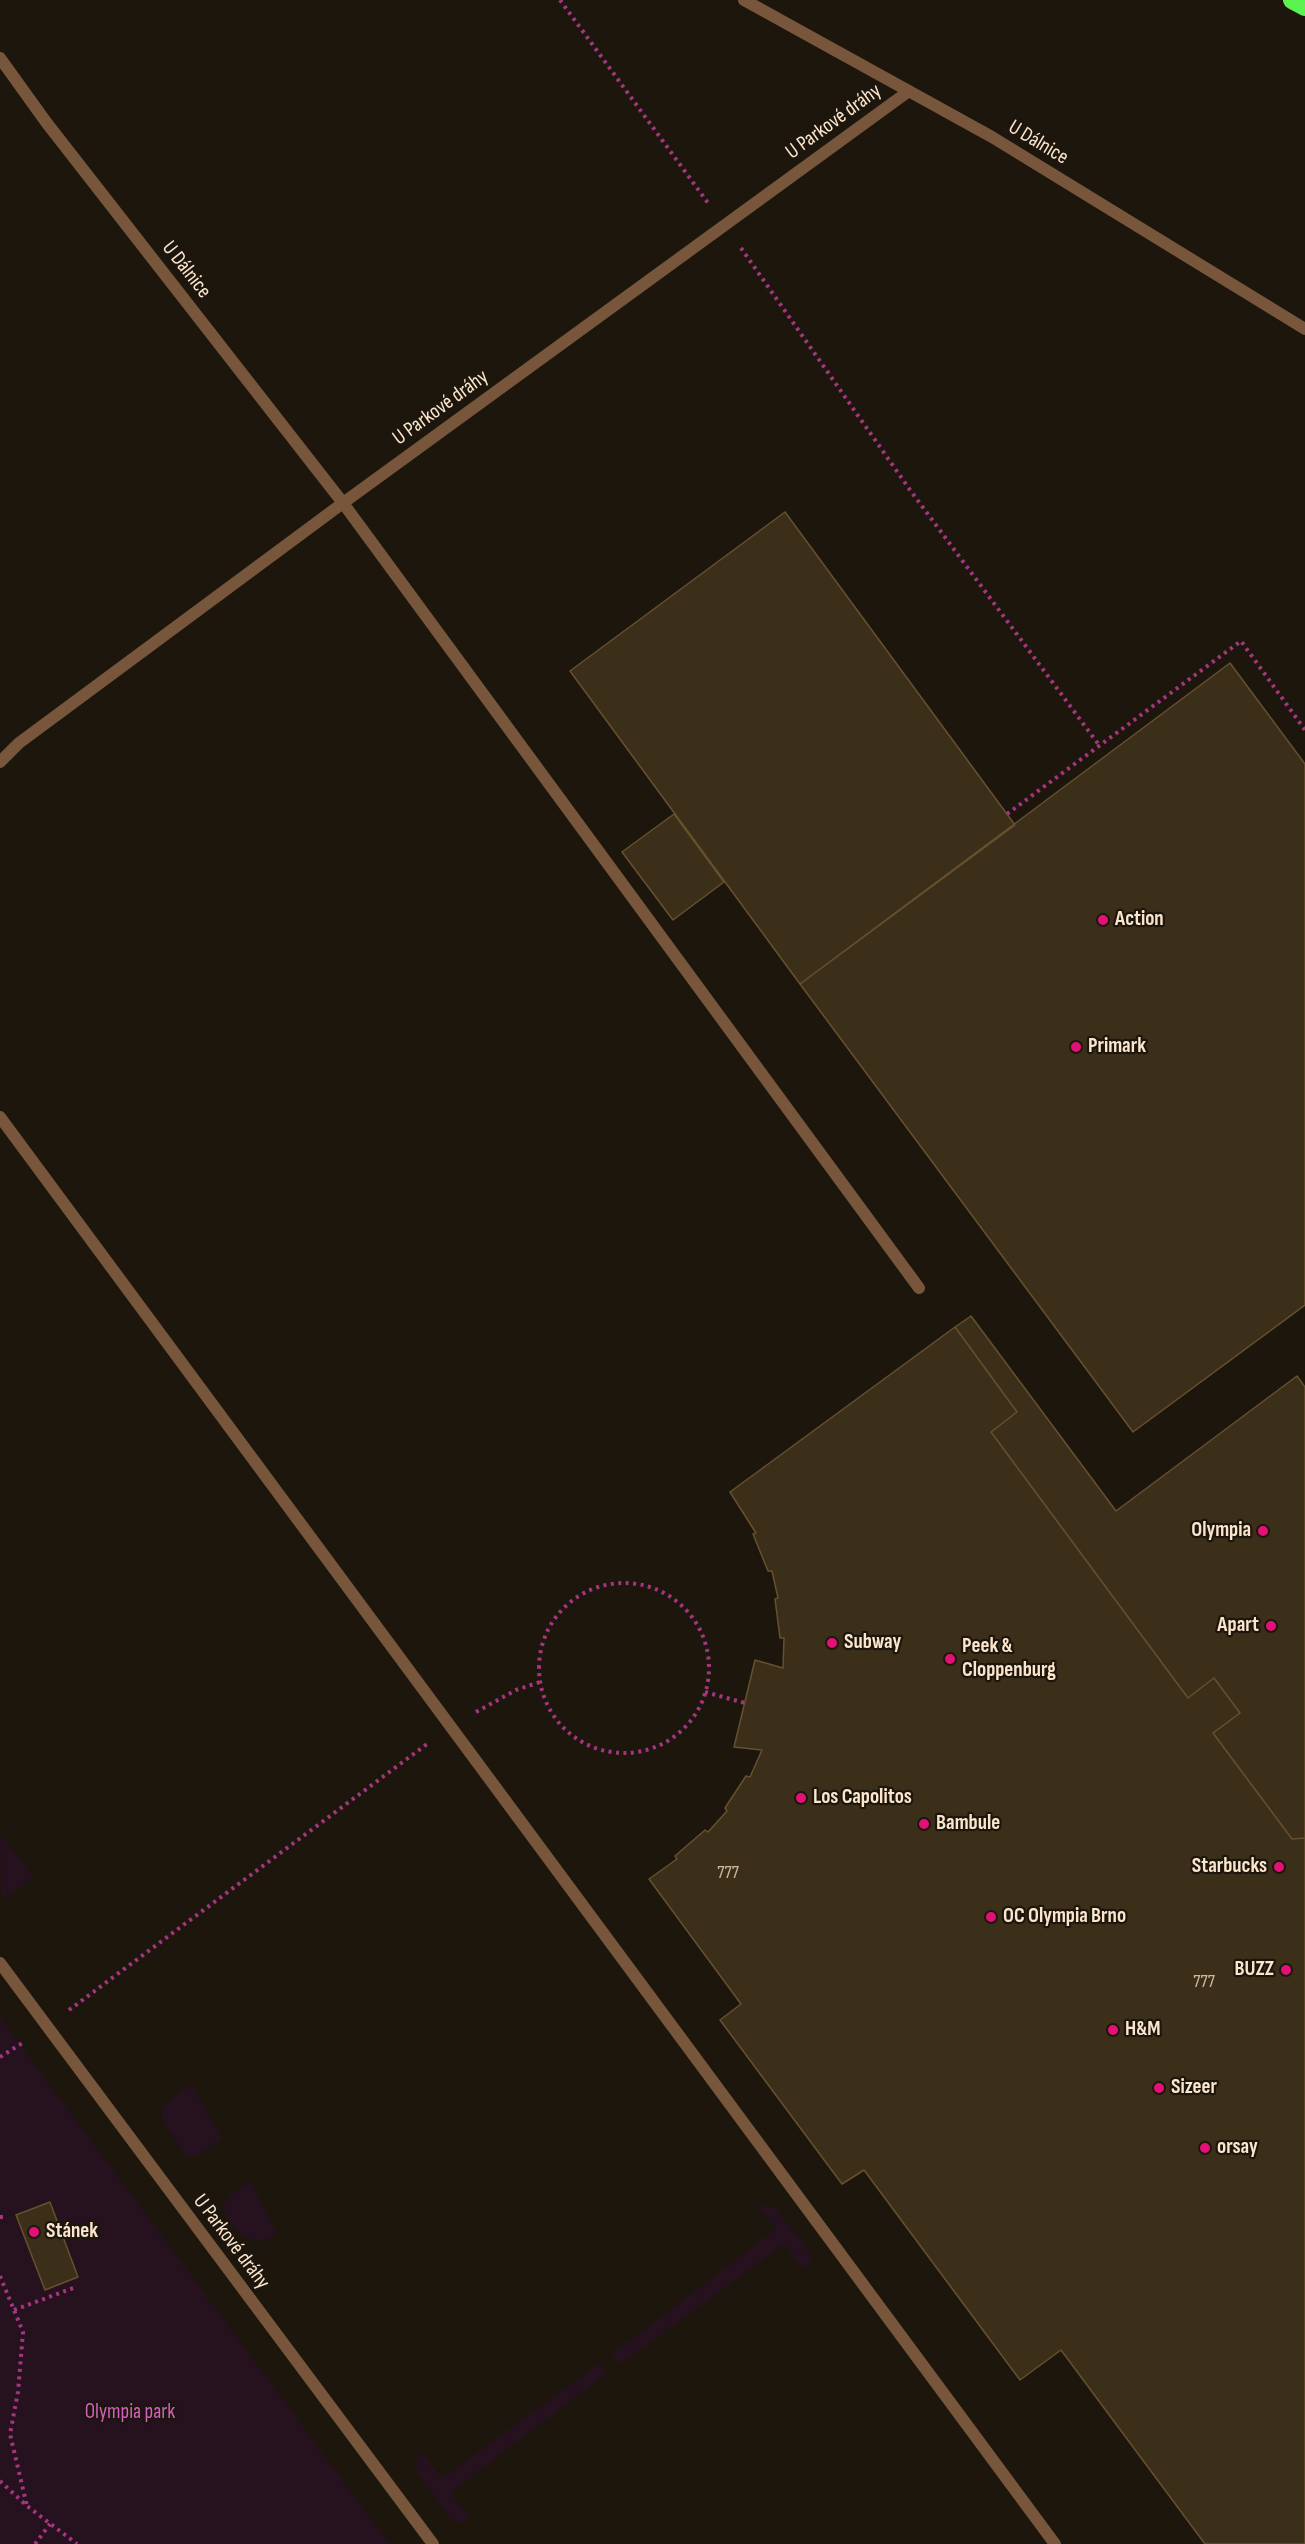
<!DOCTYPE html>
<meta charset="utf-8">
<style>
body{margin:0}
canvas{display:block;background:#1d160d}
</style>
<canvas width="1305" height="2544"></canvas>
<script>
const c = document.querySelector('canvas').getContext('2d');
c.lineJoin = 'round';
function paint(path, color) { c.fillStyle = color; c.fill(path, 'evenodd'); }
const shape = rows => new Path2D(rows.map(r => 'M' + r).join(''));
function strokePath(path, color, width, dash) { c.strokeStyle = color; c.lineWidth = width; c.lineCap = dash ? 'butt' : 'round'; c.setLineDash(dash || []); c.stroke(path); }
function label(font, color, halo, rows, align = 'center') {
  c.font = font + ' "Sofia Sans Condensed",sans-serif'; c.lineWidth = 4.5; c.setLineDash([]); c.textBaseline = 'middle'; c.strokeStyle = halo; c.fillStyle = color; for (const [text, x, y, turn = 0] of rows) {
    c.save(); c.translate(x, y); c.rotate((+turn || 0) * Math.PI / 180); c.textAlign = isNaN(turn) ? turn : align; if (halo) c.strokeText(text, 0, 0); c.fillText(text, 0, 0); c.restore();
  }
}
const green = shape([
 [0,1834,34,1877,14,1892,1,1897],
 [0,2017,390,2544,0,2544],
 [191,2084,222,2139,196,2156,186,2156,162,2120,163,2106],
 [251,2181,277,2234,259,2242,245,2237,232,2227,222,2206,231,2194],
 [765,2205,775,2207,809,2251,812,2261,803,2269,784,2244,620,2365,612,2354,776,2229,758,2207],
 [600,2363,607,2373,450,2493,468,2515,468,2521,461,2523,452,2521,417,2473,416,2459,423,2454,442,2478]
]);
const building = shape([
 [785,512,1015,825,800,984,570,671,785,512],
 [1230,663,1305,764,1305,1305,1133,1432,800,984,1230,663],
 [674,814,724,882,673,920,622,852,674,814],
 [971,1316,1116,1511,1297,1376,1305,1387,1305,1838,1292,1839,1213,1733,1240,1713,1214,1678,1188,1698,991,1432,1017,1412,955,1327,971,1316],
 [955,1327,1017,1412,991,1432,1188,1698,1214,1678,1240,1713,1213,1733,1292,1839,1305,1838,1305,2544,1205,2544,1061,2350,1020,2380,864,2170,842,2184,720,2020,741,2004,649,1879,677,1859,675,1856,705,1830,708,1832,727,1811,725,1808,746,1776,750,1777,762,1750,734,1747,755,1660,783,1668,784,1638,780,1638,775,1599,778,1598,772,1571,768,1571,753,1534,756,1533,730,1492,955,1327],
 [50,2202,78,2277,45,2290,16,2215,50,2202]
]);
const path = shape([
 [560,0,708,203],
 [741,248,910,490,1099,745],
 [1007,814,1241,641,1305,730],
 '539 1668a85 85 0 1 1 170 0a85 85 0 1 1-170 0Z',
 [705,1692,745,1703],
 [476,1712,516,1690,540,1682],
 [69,2010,427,1744],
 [0,2057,24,2042],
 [0,2217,6,2217],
 [0,2276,23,2332,18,2392,10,2434,27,2506],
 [14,2310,76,2287],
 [0,2481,27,2506,77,2544],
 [35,2544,50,2524]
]);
const service = shape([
 [343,503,919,1288],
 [0,1117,1055,2544]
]);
const minor = shape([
 [744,0,992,137,1305,329],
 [0,58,46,122,343,503],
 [0,762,19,743,343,503,909,91],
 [0,1963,433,2544]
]);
const motorway = shape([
 [1292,0,1305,7]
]);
const markers = [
 [1103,920,6,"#e31078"],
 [1076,1047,6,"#e31078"],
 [1263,1531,6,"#e31078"],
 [1271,1626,6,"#e31078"],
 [832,1643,6,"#e31078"],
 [950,1659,6,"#e31078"],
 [801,1798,6,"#e31078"],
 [924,1824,6,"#e31078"],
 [1279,1867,6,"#e31078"],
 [991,1917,6,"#e31078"],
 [1286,1970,6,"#e31078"],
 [1113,2030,6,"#e31078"],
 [1159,2088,6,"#e31078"],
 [1205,2148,6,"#e31078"],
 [34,2232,6,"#e31078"]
];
const numberNames = [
 ["777",728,1873],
 ["777",1204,1982]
];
const streetNames = [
 ["U Parkové dráhy",834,122,-36],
 ["U Dálnice",1038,143,31],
 ["U Dálnice",186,270,52],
 ["U Parkové dráhy",441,408,-36],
 ["U Parkové dráhy",231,2242,53]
];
const poiNames = [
 ["Action",1115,920],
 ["Primark",1088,1047],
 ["Olympia",1251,1531,"right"],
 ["Apart",1259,1626,"right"],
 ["Subway",844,1643],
 ["Peek &",962,1647],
 ["Cloppenburg",962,1671],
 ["Los Capolitos",813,1798],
 ["Bambule",936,1824],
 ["Starbucks",1267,1867,"right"],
 ["OC Olympia Brno",1003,1917],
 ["BUZZ",1274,1970,"right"],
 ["H&M",1125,2030],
 ["Sizeer",1171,2088],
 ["orsay",1217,2148],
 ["Stánek",46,2232]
];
const parkNames = [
 ["Olympia park",130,2413]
];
paint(green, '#26111e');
paint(building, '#3c2f1a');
strokePath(building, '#66502e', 1.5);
strokePath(path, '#a6357f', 4, [3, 4.5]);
strokePath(service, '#78563b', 12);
strokePath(minor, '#78563b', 12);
strokePath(motorway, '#5cf350', 18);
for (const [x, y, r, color] of markers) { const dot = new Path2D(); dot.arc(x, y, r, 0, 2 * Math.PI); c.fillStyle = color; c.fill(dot); strokePath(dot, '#1d160d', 2); }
label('18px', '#cbb8a0', null, numberNames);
label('21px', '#fbe5cc', '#1d160d', streetNames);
label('bold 21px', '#fbe5cc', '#1d160d', poiNames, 'left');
label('21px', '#d55fc2', '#1d160d', parkNames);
</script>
